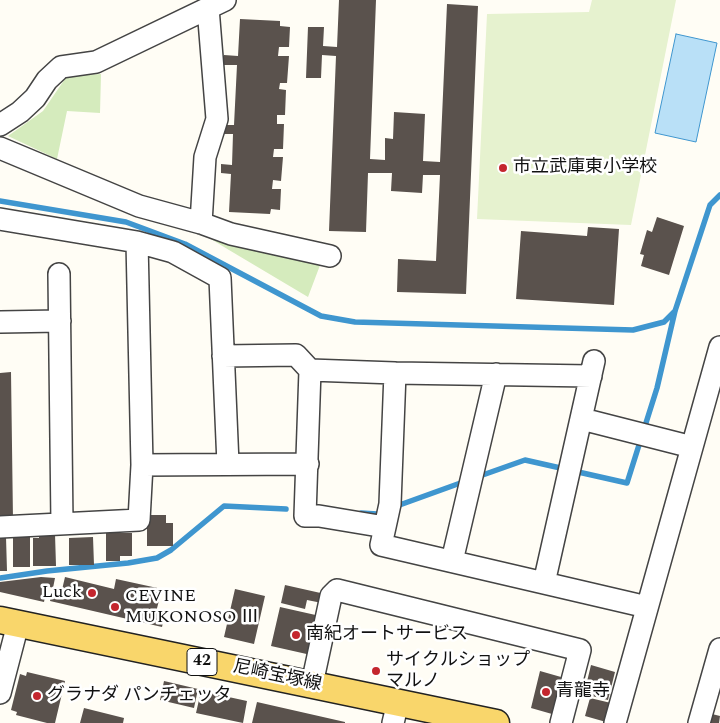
<!DOCTYPE html>
<meta charset="utf-8">
<style>
body{margin:0}
canvas{display:block;background:#fffdf5}
</style>
<canvas width="720" height="723"></canvas>
<script>
const c = document.querySelector('canvas').getContext('2d');
c.lineJoin = 'round';
function paint(path, color) { c.fillStyle = color; c.fill(path, 'evenodd'); }
const shape = rows => new Path2D(rows.map(r => 'M' + r).join(''));
function strokePath(path, color, width, dash) { c.strokeStyle = color; c.lineWidth = width; c.lineCap = dash ? 'butt' : 'round'; c.setLineDash(dash || []); c.stroke(path); }
function label(font, color, halo, rows, align = 'center') {
  c.font = font + ' Spectral,"Noto Sans JP",serif'; c.lineWidth = 5; c.setLineDash([]); c.textBaseline = 'middle'; c.strokeStyle = halo; c.fillStyle = color; for (const [text, x, y, turn = 0] of rows) {
    c.save(); c.translate(x, y); c.rotate((+turn || 0) * Math.PI / 180); c.textAlign = isNaN(turn) ? turn : align; if (halo) c.strokeText(text, 0, 0); c.fillText(text, 0, 0); c.restore();
  }
}
const green = shape([
 [101,74,100,113,67,111,57,159,8,136,43,111,67,76],
 [206,236,322,260,308,297,229,250]
]);
const pitch = shape([
 [592,0,676,0,631,225,477,219,487,14,589,12]
]);
const water = shape([
 [676,34,717,43,696,142,655,133,676,34]
]);
const stream = shape([
 [0,201,126,222,185,244,321,316,355,322,633,330,664,322,675,311],
 [477,477,525,460,627,483,657,388,675,311,710,205,720,195],
 [394,507,466,481],
 [361,513,377,514,384,511],
 [0,578,47,571,128,563,157,558,171,550,224,506,286,509]
]);
const building = shape([
 [339,0,376,0,370,159,385,160,385,138,393,139,394,112,425,114,423,161,440,162,447,4,478,6,466,294,397,292,398,259,436,261,440,175,423,175,422,193,391,191,392,173,368,173,366,232,329,231,336,56,322,55,321,78,306,78,308,27,324,27,323,46,337,47],
 [240,19,280,21,280,26,290,27,289,47,279,47,278,56,289,56,287,83,280,83,279,89,286,90,285,115,277,115,277,124,284,124,283,149,274,149,273,157,283,157,281,181,273,180,272,189,281,189,280,210,271,209,270,214,229,212,231,174,221,173,221,164,232,165,233,134,220,134,221,125,234,125,237,65,223,65,224,55,238,56],
 [657,217,684,226,669,275,641,266,644,255,640,254,647,230,652,232],
 [588,227,619,229,614,305,516,299,521,231,587,236],
 [11,372,13,520,0,520,0,373],
 [147,515,166,515,166,523,173,523,173,546,147,546],
 [106,533,132,533,132,556,120,556,120,561,106,561],
 [39,534,55,534,56,566,33,566,33,538,39,538],
 [13,535,30,535,30,567,13,567],
 [0,537,6,537,7,571,0,571],
 [93,537,94,565,69,565,69,538],
 [41,577,55,578,53,588,47,586,44,602,0,592,0,582],
 [65,577,114,589,116,579,162,589,156,612,165,614,162,627,50,601,52,592,61,594],
 [285,585,325,594,322,603,307,600,305,609,281,603],
 [235,589,265,596,254,644,224,637],
 [280,607,320,616,311,655,271,646],
 [591,665,615,672,608,700,584,694],
 [540,671,561,677,552,714,531,708],
 [27,672,65,681,55,723,47,723,16,715,17,712,11,710,20,674,26,676],
 [164,681,198,689,194,708,160,700],
 [201,691,247,701,243,723,196,713],
 [590,698,611,703,606,722,585,716],
 [257,702,345,722,345,723,252,723],
 [84,708,124,718,123,723,80,723],
 [712,714,720,716,719,723,710,723]
]);
const minor = shape([
 [0,125,20,112,35,98,47,80,61,67,96,62,225,0],
 [0,148,139,206,201,223,231,234,330,256],
 [0,219,137,242,173,252,220,278,228,464],
 [201,223,205,157,217,119,208,8],
 [137,242,142,465],
 [59,274,62,524],
 [0,322,60,321],
 [223,356,296,355,310,370,305,516,319,516,385,527,381,545,647,607],
 [310,370,395,373,591,376],
 [582,419,692,447],
 [0,527,139,520,142,465,308,464],
 [385,527,390,504,395,373],
 [452,561,496,374],
 [544,583,594,361],
 [312,684,331,596,337,590,580,650,561,723],
 [0,693,18,624],
 [393,723,398,702],
 [615,723,720,347],
 [699,723,720,649]
]);
const major = shape([
 [0,620,496,723]
]);
const markers = [
 [503,168,5,"#c4262e"],
 [92,593,5,"#c4262e"],
 [115,607,5,"#c4262e"],
 [296,635,5,"#c4262e"],
 [376,671,5,"#c4262e"],
 [546,692,5,"#c4262e"],
 [37,696,5,"#c4262e"]
];
const shields = [
 [202,662,30]
];
const shieldNames = [
 ["42",202,662]
];
const poiNames = [
 ["市立武庫東小学校",513,168],
 ["Luck",82,593,"right"],
 ["CEVINE",125,597],
 ["MUKONOSO Ⅲ",125,618],
 ["南紀オートサービス",306,635],
 ["サイクルショップ",386,661],
 ["マルノ",386,682],
 ["青龍寺",556,692],
 ["グラナダ パンチェッタ",47,696]
];
const streetNames = [
 ["尼崎宝塚線",277,677,12]
];
paint(green, '#d5ebbd');
paint(pitch, '#e6f2cf');
paint(water, '#b9e0f7');
strokePath(water, '#3f96cf', 1);
strokePath(stream, '#3f96cf', 5.5);
paint(building, '#5a524d');
strokePath(minor, '#444', 24);
strokePath(major, '#222', 29);
strokePath(minor, '#fff', 21);
strokePath(major, '#f9d66b', 26);
for (const [x, y, r, color] of markers) { const dot = new Path2D(); dot.arc(x, y, r, 0, 2 * Math.PI); c.fillStyle = color; c.fill(dot); strokePath(dot, '#fff', 2); }
for (const [x, y, w] of shields) { const box = new Path2D(); box.roundRect(x - w / 2, y - 13.5, w, 27, 4); c.fillStyle = '#fff'; c.fill(box); strokePath(box, '#111', 1); }
label('bold 16px', '#111', null, shieldNames);
label('18px', '#111', '#fff', poiNames, 'left');
label('18px', '#111', '#fff', streetNames);
</script>
